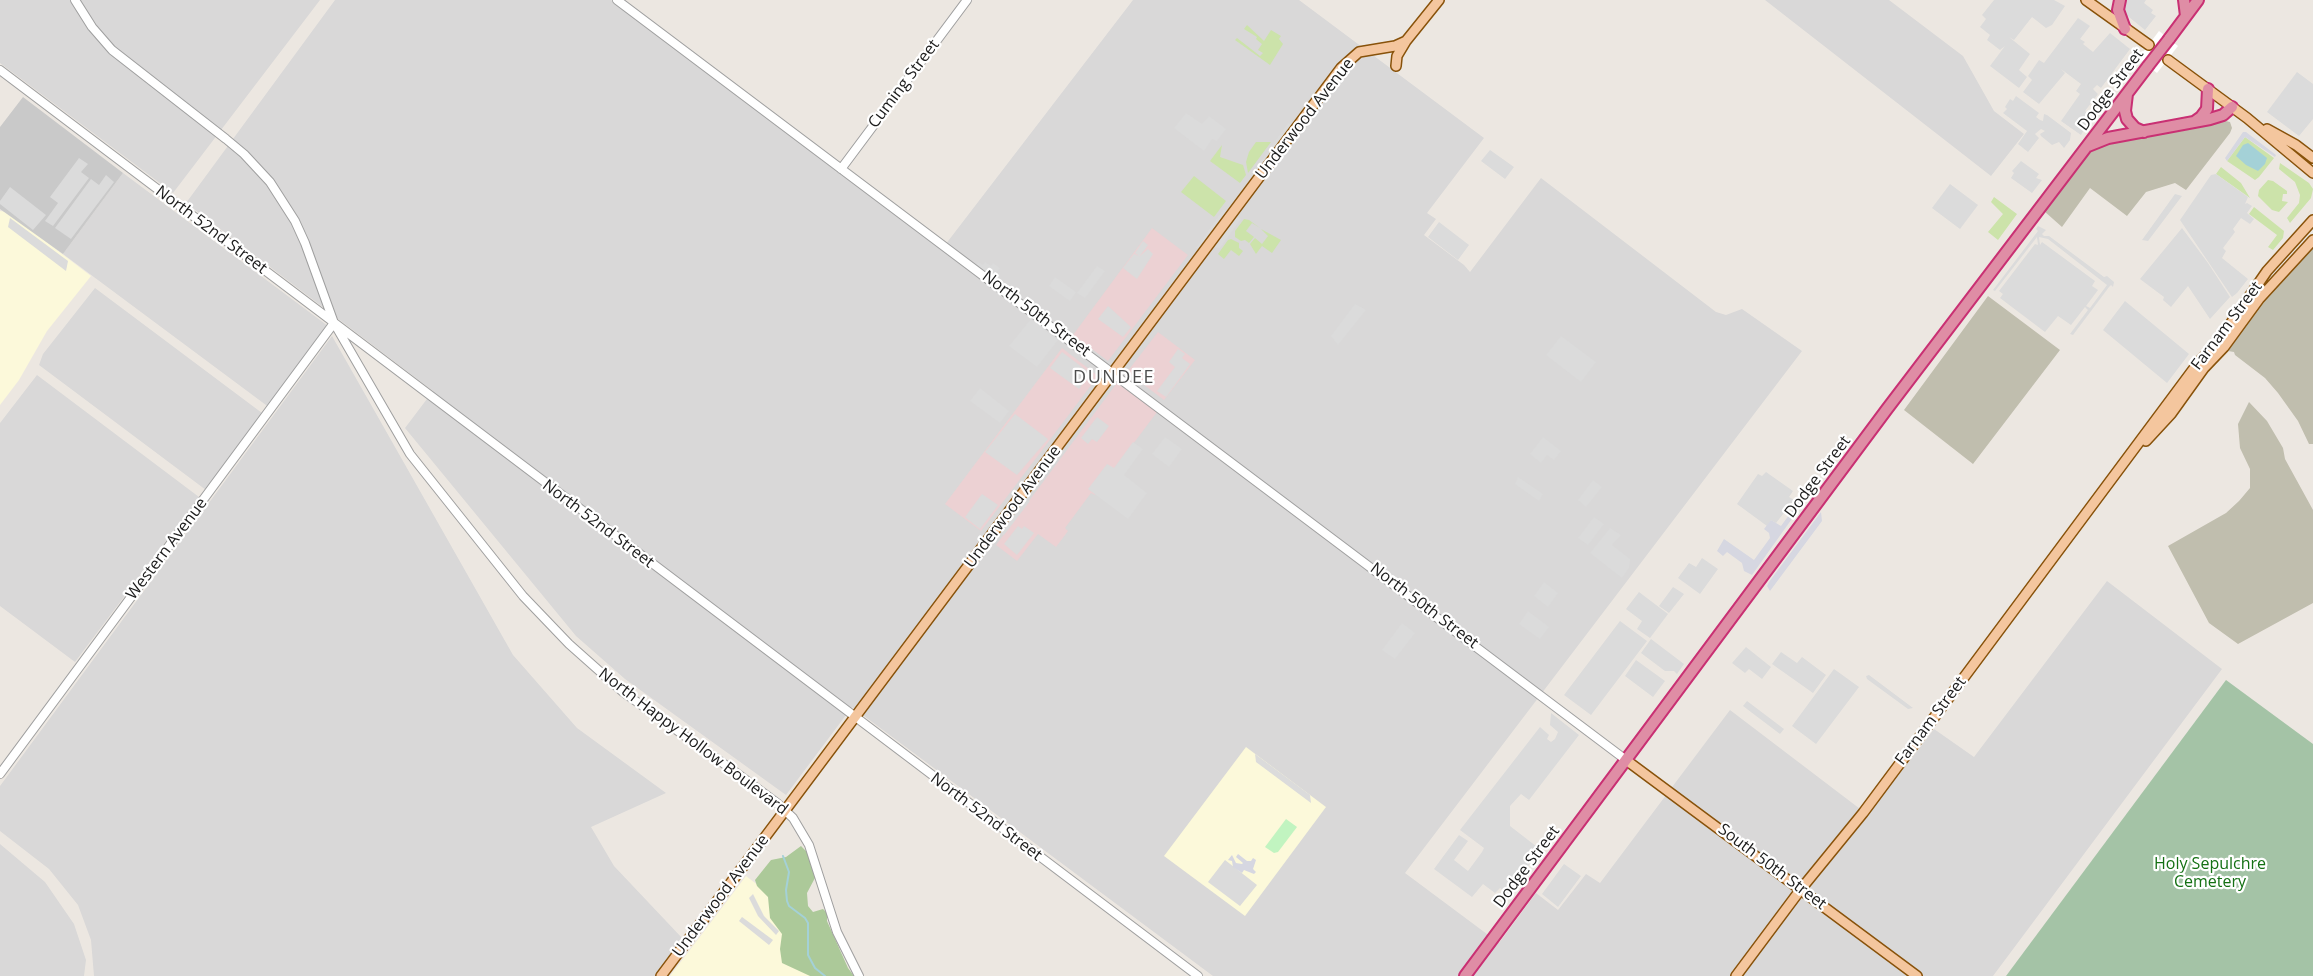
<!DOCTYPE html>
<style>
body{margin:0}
canvas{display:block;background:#ece7e1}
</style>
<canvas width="2313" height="976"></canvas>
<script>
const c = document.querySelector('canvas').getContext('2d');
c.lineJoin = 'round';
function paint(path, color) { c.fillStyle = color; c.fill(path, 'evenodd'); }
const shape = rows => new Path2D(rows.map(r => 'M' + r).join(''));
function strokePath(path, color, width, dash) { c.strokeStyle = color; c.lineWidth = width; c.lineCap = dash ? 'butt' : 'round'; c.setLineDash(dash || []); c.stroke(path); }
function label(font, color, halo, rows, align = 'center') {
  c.font = font + ' "Open Sans",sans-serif'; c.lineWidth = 4.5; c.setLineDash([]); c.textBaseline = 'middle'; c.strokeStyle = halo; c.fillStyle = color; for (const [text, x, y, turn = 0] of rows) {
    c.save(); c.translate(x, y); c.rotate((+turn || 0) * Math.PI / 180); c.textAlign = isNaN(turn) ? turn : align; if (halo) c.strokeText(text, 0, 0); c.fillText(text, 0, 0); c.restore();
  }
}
const residential = shape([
 [0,0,320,0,173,193,0,63],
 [335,0,611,0,942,249,1133,0,1299,0,1484,138,1427,213,1436,219,1424,235,1464,265,1470,272,1541,178,1716,312,1726,315,1742,309,1802,351,1405,873,1499,943,1536,893,1558,910,1586,874,1600,883,1730,710,1868,815,1934,729,1974,757,2107,581,2222,669,1993,976,1213,976,852,707,786,795,625,679,576,636,405,428,433,391,186,203],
 [1765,0,1889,0,1963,56,1994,111,2024,134,1991,176],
 [123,173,328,326,270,408,63,254],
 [95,288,262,413,206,490,39,365,43,354],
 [332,336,513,655,577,728,666,793,591,827,614,866,683,939,655,976,94,976,91,940,78,905,49,869,0,831,0,786],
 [37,375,199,497,75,662,0,606,0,423],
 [0,844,45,882,74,924,86,960,84,976,0,976]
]);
const commercial = shape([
 [1152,228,1188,255,1108,361,1073,335],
 [1158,332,1195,360,1164,400,1127,372],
 [1062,348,1098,376,981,531,945,504],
 [1117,383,1157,412,1095,495,1091,493,1065,528,1068,531,1056,547,1038,534,1017,561,996,545]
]);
const education = shape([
 [0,211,7,212,91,276,47,331,19,380,0,405],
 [1246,747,1326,807,1245,916,1164,856],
 [746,876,772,896,816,976,670,976]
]);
const religious = shape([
 [23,97,123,173,63,254,0,209,0,127]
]);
const construction = shape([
 [2222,120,2230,122,2232,128,2230,133,2186,190,2175,183,2146,192,2127,216,2090,188,2062,227,2044,211,2095,144],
 [2313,245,2313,444,2309,444,2298,421,2278,393,2265,378,2235,355,2234,352,2228,351,2264,299],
 [1988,296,2060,350,1973,464,1904,410],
 [2249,402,2267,421,2283,448,2285,459,2313,510,2313,603,2238,644,2209,623,2168,546,2226,513,2239,501,2250,488,2250,469,2240,448,2238,424]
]);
const grass = shape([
 [1247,25,1264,41,1271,30,1281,36,1279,39,1283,44,1270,65,1235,40,1237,38,1260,56,1263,53,1258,50,1262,44,1256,39,1257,37,1244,29],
 [2245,137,2274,158,2259,177,2255,180,2227,161],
 [1256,142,1271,142,1248,173,1246,162,1249,152],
 [1222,145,1220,157,1243,165,1246,175,1240,183,1210,161],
 [2280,163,2309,183,2313,189,2311,198,2290,223,2287,218,2299,203,2300,195,2295,182,2279,169],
 [2221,167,2241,183,2250,198,2216,174],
 [1194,176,1226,201,1214,217,1181,192],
 [2268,180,2273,181,2287,191,2287,194,2283,194,2282,201,2288,202,2279,212,2272,210,2258,196,2259,190],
 [1994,197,2017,214,1998,240,1988,232,2003,214,1991,202],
 [2254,207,2284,231,2283,238,2273,250,2268,247,2277,235,2249,214],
 [1244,219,1249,220,1260,228,1252,223,1246,231,1254,237,1249,243,1245,240,1241,241,1235,237,1235,231],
 [1261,229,1281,240,1272,253,1262,246,1256,254,1250,244,1255,238,1262,244,1268,236],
 [1231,239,1239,243,1239,248,1243,251,1239,256,1231,250,1224,259,1218,254,1228,240]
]);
const forest = shape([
 [801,846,811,856,816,876,807,893,808,906,813,912,823,909,827,913,827,921,848,968,854,976,810,976,782,963,780,949,782,934,770,918,768,897,757,886,755,880,771,860,786,857]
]);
const cemetery = shape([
 [2226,680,2313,744,2313,976,2006,976]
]);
const park = shape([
 [1286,819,1297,827,1278,852,1274,853,1265,847]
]);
const parking = shape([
 [1994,0,2054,0,2065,6,2052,25,2046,28,2032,17,2014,40,2009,37,2030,54,2019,70,2027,77,2019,88,1990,66,2005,46,2000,50,1987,40,1990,35,1980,27,1986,19,1982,15],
 [2125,0,2146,0,2144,3,2153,10,2151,13,2156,16,2145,30,2124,13],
 [2078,18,2090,26,2080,39,2085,42,2083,44,2093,52,2110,33,2130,49,2101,88,2097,85,2093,89,2098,94,2085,111,2091,117,2081,135,2061,121,2080,94,2076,91,2081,84,2061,69,2065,73,2039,104,2023,92,2032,80,2028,76,2039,60,2044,63],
 [2297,72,2313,84,2313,119,2299,136,2267,112],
 [2016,96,2039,113,2036,117,2040,120,2043,121,2044,114,2047,115,2071,133,2070,140,2064,148,2059,142,2052,145,2041,136,2040,134,2045,131,2041,129,2035,134,2039,138,2028,152,2018,144,2027,131,2003,113,2007,109,2005,107,2010,99,2013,101],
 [1186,113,1202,124,1209,116,1226,129,1217,141,1212,139,1204,151,1174,128],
 [1288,123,1293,124,1255,175,1251,175],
 [1490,150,1514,167,1505,179,1481,161],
 [79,158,88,164,81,172,89,178,53,226,45,221,58,203,50,197],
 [2021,161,2039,174,2036,178,2042,180,2032,193,2011,178,2014,173,2012,171],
 [2216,174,2248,197,2245,204,2247,203,2252,206,2247,213,2254,219,2250,224,2241,218,2233,229,2235,232,2223,248,2226,251,2222,258,2248,279,2237,293,2232,297,2180,220,2211,175],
 [106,175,114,182,71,239,55,228,91,179,99,185],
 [1950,184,1978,205,1960,229,1932,208],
 [10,187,46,215,33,230,0,204,0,201],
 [2175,194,2182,196,2148,241,2142,240],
 [1223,210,1229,211,1201,249,1196,248],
 [1235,217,1241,219,1220,248,1212,247],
 [10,218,68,261,66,271,8,227],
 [1439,222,1469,245,1458,260,1428,237],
 [2038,226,2046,230,2042,234,2044,236,2049,236,2104,277,2107,276,2114,282,2113,287,2111,285,2109,287,2073,335,2070,334,2088,310,2085,307,2071,325,2058,316,2045,332,2000,298,2003,294,1999,291,2035,244,2038,245,2037,237,1995,291,1993,290,2038,231,2036,229],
 [2039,237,2048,239,2107,285,2090,308,2086,306,2098,290,2092,286,2095,281,2042,242,2040,245],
 [2182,228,2208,263,2230,297,2210,319,2188,286,2171,307,2163,300,2164,297,2140,279],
 [1143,241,1148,245,1139,257,1148,249,1153,254,1137,279,1123,268,1134,254,1139,256,1135,253],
 [978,262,983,265,985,262,991,266,993,263,1000,268,995,274,1002,280,1000,283,976,265],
 [1097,266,1105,271,1085,298,1077,293],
 [1055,277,1076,292,1070,301,1049,286],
 [2125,301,2189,354,2167,383,2103,330],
 [1355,304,1366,310,1338,345,1331,336],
 [1108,306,1131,327,1123,337,1098,319],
 [1031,319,1058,340,1037,367,1009,346],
 [1561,336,1596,362,1581,382,1546,355],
 [1178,349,1185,354,1182,358,1190,364,1166,397,1157,391,1175,367,1169,362],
 [1062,352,1090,373,1079,389,1050,368],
 [980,388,1009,411,1000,423,970,401],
 [1015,414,1048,439,1017,475,985,452],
 [1097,417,1109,426,1097,442,1092,439,1088,444,1081,438],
 [1165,437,1182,449,1169,467,1152,454],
 [1543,437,1561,451,1554,460,1547,455,1541,463,1530,454],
 [1133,442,1143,449,1124,475,1147,493,1128,519,1088,489,1107,464,1114,468],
 [1766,472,1793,491,1789,497,1794,500,1776,523,1771,520,1767,526,1737,504,1758,474,1762,476],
 [1518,477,1543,494,1539,501,1515,484],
 [1593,480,1602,487,1586,507,1578,500],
 [982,494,998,505,980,529,965,517],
 [1023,499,1030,501,1004,535,996,534],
 [1594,517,1604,524,1588,545,1578,538],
 [1018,526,1022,529,1024,526,1034,533,1017,555,1004,544],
 [1610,528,1621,535,1612,545,1630,559,1629,568,1622,578,1590,553],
 [1702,558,1718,569,1700,594,1678,578,1689,563,1696,567],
 [1544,582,1558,593,1548,607,1534,596],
 [1673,587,1684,594,1669,613,1659,606],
 [1639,592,1668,614,1650,638,1637,629,1642,621,1626,609],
 [1528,611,1549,627,1540,639,1519,624],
 [1620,621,1647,641,1591,715,1564,695],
 [1402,623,1415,633,1395,659,1382,650],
 [1651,639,1684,664,1677,674,1674,671,1665,671,1641,653],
 [1746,647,1771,667,1762,679,1749,669,1745,673,1732,663],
 [1781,652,1797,663,1802,657,1826,675,1813,693,1772,664],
 [1636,660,1665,681,1653,697,1625,676],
 [1834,669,1859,687,1816,744,1792,726],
 [1869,675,1913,708,1908,709,1867,679,1866,676],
 [1747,701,1784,729,1780,734,1743,706],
 [1551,713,1579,735,1529,800,1521,794,1510,806,1510,826,1541,850,1515,882,1517,884,1509,895,1500,888,1495,893,1483,884,1472,897,1434,869,1459,835,1468,841,1454,860,1468,871,1482,852,1484,848,1460,830,1540,727,1549,735,1547,739,1551,742,1555,739,1558,732,1550,725],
 [1255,754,1310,795,1311,803,1256,762],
 [1225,860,1257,885,1240,906,1208,882],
 [1564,864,1581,876,1558,907,1542,894],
 [753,894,764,916,779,931,776,935,758,916,749,898],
 [742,917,773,940,769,945,739,921]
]);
const plaza = shape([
 [2243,132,2246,132,2276,155,2275,157,2245,137,2227,161,2225,158],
 [1803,496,1806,499,1752,575,1744,571,1742,563,1727,552,1723,556,1717,551,1724,539,1754,560,1770,538,1769,533,1764,529,1771,520,1781,526],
 [1821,512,1822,521,1770,591,1767,586,1769,582],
 [1238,854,1247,861,1251,861,1253,858,1256,860,1253,869,1256,872,1254,874,1244,870,1242,873,1233,867,1232,861,1228,860,1232,855,1236,863,1242,864,1243,863,1236,857]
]);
const water = shape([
 [2248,143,2267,158,2265,164,2258,171,2246,165,2236,156,2243,145]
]);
const pier = shape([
 [2159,31,2178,46,2157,73,2138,59]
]);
const stream = shape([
 [783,856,789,872,786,890,787,901,789,906,805,918,808,923,808,955,815,968,825,976]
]);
const minor = shape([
 [75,0,92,27,112,50,226,139,244,154,270,182,295,221,305,243,334,323,410,454,523,596,569,644,623,692,734,771,777,803,793,818,809,845,837,932,859,976],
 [617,0,1626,760],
 [0,70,1198,976],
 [841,169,967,0],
 [0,774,334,323]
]);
const major = shape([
 [2086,0,2149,45],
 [2168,60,2247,118,2313,173],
 [1396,66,1397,56,1406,41],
 [2267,129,2296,145,2313,158],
 [2146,441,2171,414,2204,368,2224,347,2259,299,2313,240],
 [1626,760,1917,976],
 [661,976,1341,68,1359,52,1395,46,1406,41,1439,0],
 [1736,976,1801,889,1863,813,2198,363,2218,342,2267,271,2313,220]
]);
const highway = shape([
 [2120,0,2118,10,2125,29],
 [2184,0,2186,16],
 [2169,39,2198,0],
 [2127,94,2125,111,2127,119,2135,128,2144,132],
 [2194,122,2201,117,2207,109,2208,89],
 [2088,146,2108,138,2210,119,2223,115,2232,107],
 [1465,976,1887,409,2148,66]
]);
const highwayBridge = shape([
 [2148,66,2169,39]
]);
const streetNames = [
 ["Cuming Street",904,84,-53],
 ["Dodge Street",2111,90,-53],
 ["Underwood Avenue",1305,119,-52],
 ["North 52nd Street",211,230,37],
 ["North 50th Street",1036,314,37],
 ["Farnam Street",2227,326,-53],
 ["Dodge Street",1818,477,-53],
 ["Underwood Avenue",1013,507,-53],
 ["North 52nd Street",598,524,37],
 ["Western Avenue",167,549,-53],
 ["North 50th Street",1424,606,37],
 ["Farnam Street",1931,721,-53],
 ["North Happy Hollow Boulevard",693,742,37],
 ["North 52nd Street",986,817,37],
 ["Dodge Street",1527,867,-53],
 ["South 50th Street",1772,867,37],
 ["Underwood Avenue",721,896,-53]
];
const parkNames = [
 ["Holy Sepulchre",2210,864],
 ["Cemetery",2210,882]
];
const neighbourhoodNames = [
 ["DUNDEE",1114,378]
];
paint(residential, '#d9d8d8');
paint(commercial, '#ecd1d3');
paint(education, '#fcf9da');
paint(religious, '#c9c9c9');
paint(construction, '#c0beae');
paint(grass, '#cce3aa');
paint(forest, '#acc999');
paint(cemetery, '#a4c3a6');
paint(park, '#c1f4c0');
paint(parking, '#dbdbdb');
paint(plaza, '#d6d7e1');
paint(water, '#a4d1d7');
paint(pier, '#fff');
strokePath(stream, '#a4d1d7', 2);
strokePath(minor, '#9f9f9f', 10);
strokePath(major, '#88520a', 12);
strokePath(highway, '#c93073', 14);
strokePath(minor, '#fff', 8);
strokePath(major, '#f4c69e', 9);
strokePath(highway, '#df8da5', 10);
strokePath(highwayBridge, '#c93073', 14, []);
strokePath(highwayBridge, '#df8da5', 10);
label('16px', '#1b1b1b', '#fff', streetNames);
label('16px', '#147013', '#fff', parkNames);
c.letterSpacing = '1.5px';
label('18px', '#4e4e4e', '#fff', neighbourhoodNames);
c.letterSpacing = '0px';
</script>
